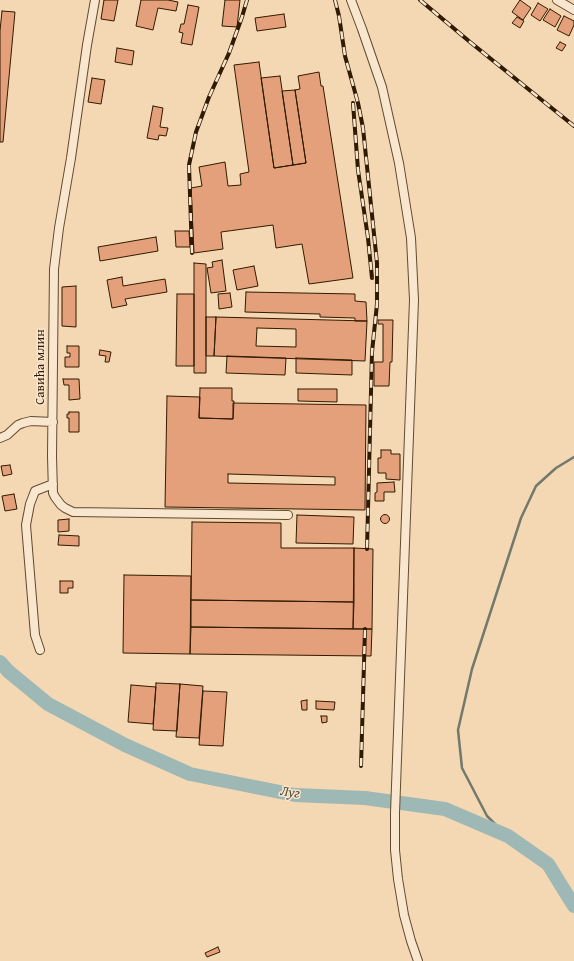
<!DOCTYPE html>
<meta charset="utf-8">
<style>
body{margin:0}
canvas{display:block;background:#f4d8b3}
</style>
<canvas width="574" height="961"></canvas>
<script>
const c = document.querySelector('canvas').getContext('2d');
c.lineJoin = 'round';
const shape = rows => new Path2D(rows.map(r => 'M' + r).join(''));
function strokePath(path, color, width, dash) { c.strokeStyle = color; c.lineWidth = width; c.lineCap = dash ? 'butt' : 'round'; c.setLineDash(dash || []); c.stroke(path); }
function paint(path, color) { c.fillStyle = color; c.fill(path, 'evenodd'); }
function label(font, color, halo, rows, align = 'center') {
  c.font = font + ' "Gentium Book Plus",serif'; c.lineWidth = 3; c.setLineDash([]); c.textBaseline = 'middle'; c.strokeStyle = halo; c.fillStyle = color; for (const [text, x, y, turn = 0] of rows) {
    c.save(); c.translate(x, y); c.rotate((+turn || 0) * Math.PI / 180); c.textAlign = isNaN(turn) ? turn : align; if (halo) c.strokeText(text, 0, 0); c.fillText(text, 0, 0); c.restore();
  }
}
const stream = shape([
 [505,834,487,816,462,768,458,730,472,669,521,518,536,486,556,468,574,457]
]);
const river = shape([
 [0,662,8,671,48,704,125,745,190,774,295,795,365,798,445,809,508,836,548,864,574,906]
]);
const building = shape([
 [104,0,118,0,114,21,101,19,104,0],
 [141,0,168,0,178,2,176,11,158,8,153,30,136,26,141,0],
 [225,0,240,0,237,27,222,26,225,0],
 [520,0,531,8,523,20,512,12,520,0],
 [538,3,548,9,540,21,531,15,538,3],
 [188,5,199,7,192,45,181,43,183,33,179,32,181,24,184,24,188,5],
 [550,9,561,16,555,27,543,20,550,9],
 [2,11,15,12,3,142,0,142,0,31,2,11],
 [284,14,286,27,257,31,255,18,284,14],
 [564,16,574,21,574,25,569,36,557,30,564,16],
 [517,17,524,21,520,28,512,23,517,17],
 [560,42,566,45,562,51,556,48,560,42],
 [117,48,134,51,132,65,115,62,117,48],
 [259,62,274,168,306,163,295,90,300,89,298,76,319,72,321,86,323,86,353,278,309,284,302,244,276,248,273,225,221,232,223,249,194,253,191,188,202,186,199,167,225,162,228,186,241,185,240,174,249,172,234,65,259,62],
 [280,76,293,165,274,168,261,78,280,76],
 [92,78,105,80,101,104,88,102,92,78],
 [295,90,306,163,293,165,282,91,295,90],
 [153,106,163,108,160,127,168,128,166,136,159,135,158,140,147,138,153,106],
 [175,231,189,231,190,247,176,247,175,231],
 [156,237,158,251,100,261,98,247,156,237],
 [222,260,226,291,211,293,207,268,213,267,212,262,222,260],
 [194,263,206,264,206,373,194,373,194,263],
 [254,266,258,286,237,290,233,270,254,266],
 [122,277,123,286,165,279,167,292,125,299,127,305,112,308,107,280,122,277],
 [76,286,76,327,62,326,62,287,76,286],
 [246,292,355,294,355,301,366,302,367,321,355,321,355,318,320,317,320,314,245,312,246,292],
 [230,293,232,307,219,309,218,294,230,293],
 [177,294,194,294,194,366,176,366,177,294],
 [206,317,216,317,214,356,206,356,206,317],
 [216,317,367,321,365,361,214,356,216,317],
 [257,328,296,329,296,347,256,346,257,328],
 [378,320,393,320,392,362,390,362,389,386,374,386,374,362,383,362,383,324,378,324,378,320],
 [67,346,79,346,79,367,65,367,65,357,70,357,70,353,67,353,67,346],
 [100,350,111,352,109,362,105,362,106,356,99,355,100,350],
 [227,356,286,358,285,375,226,373,227,356],
 [296,358,352,360,352,375,296,373,296,358],
 [63,379,79,379,80,399,69,400,69,385,64,385,63,379],
 [200,388,232,388,232,401,234,401,233,419,199,418,200,388],
 [298,389,337,389,337,402,298,401,298,389],
 [167,396,200,397,199,418,233,419,233,403,366,405,365,510,165,507,167,396],
 [228,474,335,477,335,485,228,483,228,474],
 [69,412,79,412,79,432,69,432,69,418,67,418,67,414,69,414,69,412],
 [381,450,391,450,391,454,400,454,400,480,386,479,386,473,378,473,378,458,381,458,381,450],
 [10,465,12,474,3,476,1,466,10,465],
 [394,482,395,492,384,492,384,501,375,501,375,493,377,492,377,483,394,482],
 [14,494,17,509,5,511,2,496,14,494],
 '380.5 519a4.5 4.5 0 1 1 9 0a4.5 4.5 0 1 1-9 0Z',
 [297,515,354,517,353,544,296,543,297,515],
 [69,519,69,531,58,532,58,520,69,519],
 [192,522,281,523,281,548,354,548,354,602,191,600,192,522],
 [59,535,79,536,79,546,58,545,59,535],
 [354,548,373,549,372,629,353,629,354,548],
 [124,575,191,576,190,654,123,653,124,575],
 [60,581,73,581,73,588,68,588,68,593,60,593,60,581],
 [191,600,354,602,353,629,191,627,191,600],
 [191,627,372,629,371,656,190,654,191,627],
 [156,683,180,684,177,731,153,730,156,683],
 [180,684,203,686,199,738,176,737,180,684],
 [131,685,156,687,153,724,128,722,131,685],
 [203,691,227,692,223,746,199,745,203,691],
 [307,700,307,710,302,710,301,701,307,700],
 [316,701,335,702,334,710,316,709,316,701],
 [321,716,327,716,327,722,322,723,321,716],
 [218,947,220,952,207,957,205,953,218,947]
]);
const minor = shape([
 [95,0,87,45,71,158,59,228,54,269,52,456,53,493,55,497,61,505,65,508,73,512,288,515],
 [351,0,362,29,382,87,399,163,411,238,414,300,395,813,395,850,398,879,404,915,411,941,418,961],
 [557,0,574,10],
 [0,438,7,435,18,425,23,423,31,421,53,422],
 [40,650,35,635,26,525,30,504,35,491,53,484]
]);
const rail = shape([
 [335,0,339,16,345,56,358,103,363,128,377,263,377,304,372,352,367,549],
 [420,0,470,42,574,126],
 [353,103,358,170,368,238,372,278],
 [192,253,189,165,196,132,209,97,229,53,242,17,247,0],
 [361,766,365,629]
]);
const streetNames = [
 ["Савића млин",41,367,-90]
];
const waterNames = [
 ["Луг",290,793,8]
];
strokePath(stream, '#72796d', 2.5);
strokePath(river, '#9eb8b5', 14);
paint(building, '#e49f7b');
strokePath(building, '#311b00', 1);
strokePath(minor, '#624a2d', 10);
strokePath(minor, '#f8e6ce', 8);
strokePath(rail, '#311b00', 4);
strokePath(rail, '#f8e6ce', 2.5, [8]);
label('13px', '#311b00', '#f8e6ce', streetNames);
label('italic 14px', '#524a36', '#f8e6ce', waterNames);
</script>
